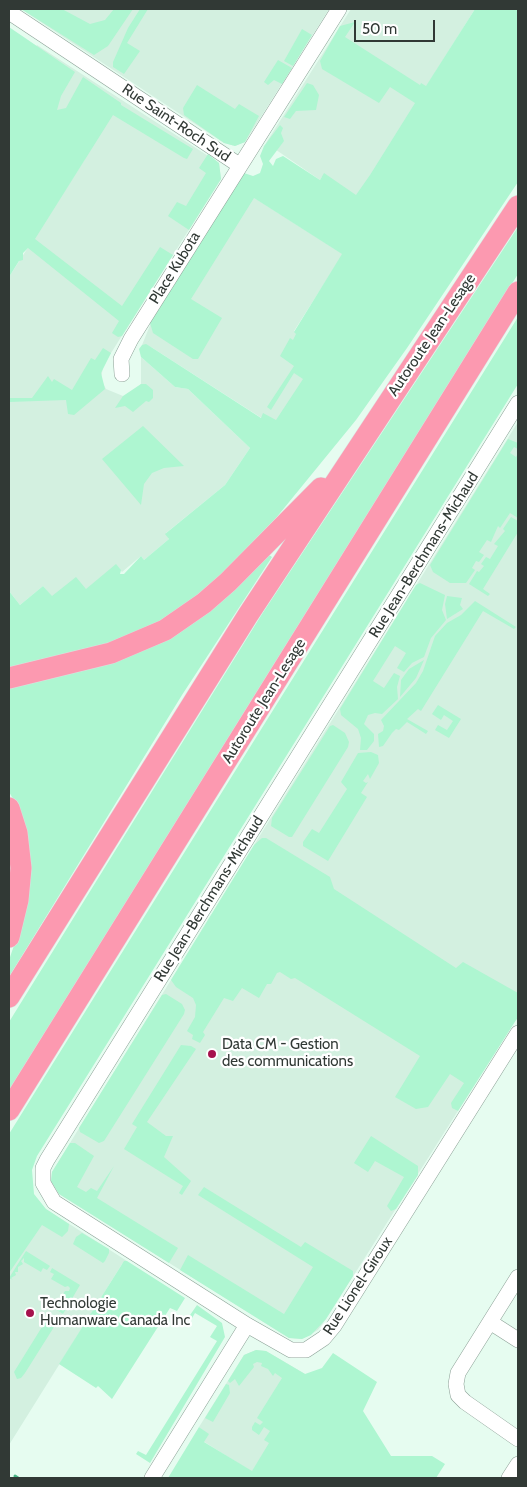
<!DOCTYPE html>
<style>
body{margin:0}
#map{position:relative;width:527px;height:1487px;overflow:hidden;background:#e6fcf0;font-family:Cabin,sans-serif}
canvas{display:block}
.frame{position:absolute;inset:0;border:10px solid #313935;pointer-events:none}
.scale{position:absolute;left:354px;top:20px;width:81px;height:22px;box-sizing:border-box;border:2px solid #313935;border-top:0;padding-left:6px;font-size:15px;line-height:18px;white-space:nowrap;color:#313935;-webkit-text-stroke:4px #fff;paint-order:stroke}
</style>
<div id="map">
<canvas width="527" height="1487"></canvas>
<div class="frame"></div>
<div class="scale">50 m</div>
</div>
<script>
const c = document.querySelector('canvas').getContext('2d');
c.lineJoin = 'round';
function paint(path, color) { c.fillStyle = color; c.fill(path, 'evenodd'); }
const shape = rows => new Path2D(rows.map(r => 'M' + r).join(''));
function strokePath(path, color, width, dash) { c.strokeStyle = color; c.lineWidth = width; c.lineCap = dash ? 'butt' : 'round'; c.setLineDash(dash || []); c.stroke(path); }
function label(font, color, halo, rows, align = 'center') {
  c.font = font + ' Cabin,sans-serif'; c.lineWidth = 4.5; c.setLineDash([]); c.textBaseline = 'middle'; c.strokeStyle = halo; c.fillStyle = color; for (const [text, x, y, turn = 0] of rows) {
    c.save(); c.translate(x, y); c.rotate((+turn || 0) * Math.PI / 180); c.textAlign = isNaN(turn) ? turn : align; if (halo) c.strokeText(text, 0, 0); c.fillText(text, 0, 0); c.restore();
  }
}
const built = shape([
 [21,9,329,9,245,142,235,146,224,143],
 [351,9,475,9,416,103,373,211,322,177,320,180,266,143],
 [37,45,219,163,221,179,111,353,103,367,101,379,106,389,123,396,127,395,141,384,141,357,175,387,188,389,250,448,225,485,166,533,169,539,144,560,141,556,122,572,116,565,86,590,52,597,43,586,20,605,9,591,9,277,85,159,9,92],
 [253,197,343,254,294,331,297,333,294,366,306,378,274,426,151,347,142,345,153,318],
 [518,422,518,1017,517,1020,259,857,254,845],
 [228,888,494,1054,326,1319,318,1330,302,1339,289,1338,59,1194,51,1181,52,1172,60,1159],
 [46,1209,127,1261,122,1264,9,1445,9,1267],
 [256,1350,266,1351,312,1378,252,1472,203,1441,208,1434,199,1427,244,1355]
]);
const green = shape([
 [21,9,62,9,90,24,105,20,114,9,133,9,108,46,94,55],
 [140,9,148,9,127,43,140,51,124,74,113,67,113,62,128,28],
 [475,9,518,9,518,182,407,348,356,420,276,518,209,587,163,620,111,645,9,669,9,591,20,605,43,586,52,596,76,577,86,589,116,564,121,570,120,574,124,574,141,556,144,560,169,539,165,534,225,485,250,448,188,389,175,387,141,357,139,349,142,345,146,344,151,347,261,418,263,413,276,420,303,379,294,373,271,410,267,407,294,366,280,356,290,338,293,340,296,334,294,332,342,254,254,198,191,299,222,318,198,359,193,359,153,333,150,323,244,173,253,176,260,173,263,164,260,156,264,146,280,125,283,128,281,133,284,141,269,161,273,166,276,159,283,156,320,180,324,173,356,195,370,175,415,103,390,87,379,103,322,69,320,61,340,26,355,22,345,37,420,85,421,83,426,86],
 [9,27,75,72,61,96,57,110,66,108,83,77,121,103,121,105,193,149,187,159,184,158,113,115,35,239,122,306,160,247,173,255,122,336,118,337,112,333,119,321,28,248,23,253,23,260,19,261,9,277],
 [302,29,312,35,293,66,284,61],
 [278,60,292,68,282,84,274,80,268,85,264,82],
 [307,83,313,85,319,95,316,110,296,111,290,119,284,117],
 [197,85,235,109,239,104,259,116,245,142,235,146,224,143,184,115,183,108],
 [208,154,219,163,221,179,189,230,168,216,177,202,186,206,206,173,199,168],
 [518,227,518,274,9,1091,9,1022,262,614],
 [518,317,518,384,37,1156,32,1170,34,1194,46,1209,69,1224,68,1231,62,1237,42,1225,9,1273,9,1134],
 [103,348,111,353,101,373,105,389,74,415,68,414,66,400,9,402,9,398,32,398,48,376,52,382,54,379,72,390,91,358,95,360],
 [141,384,146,384,153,390,153,398,149,402,146,401,133,412,125,406,115,408,123,396],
 [143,426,184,466,164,468,152,473,144,484,141,505,102,459],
 [508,439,518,443,518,449,514,447,510,453,516,457,518,453,518,518,510,513,500,528,498,526,491,542,487,540,479,552,484,555,479,562,476,561,472,568,475,570,466,583,450,583,433,572,430,565],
 [511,517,518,521,518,532,483,589,490,594,488,596,469,584,477,571,479,572,484,566,481,564,486,557,490,559,498,546,494,544,505,531,503,529],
 [265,552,272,557,182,695,9,977,9,960,19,931,15,802,9,792,9,686,108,663],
 [420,583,445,595,442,610,446,620,431,638,424,657,412,663,404,672,397,668,406,653,395,646,373,681,384,688,394,673,400,676,397,687,398,699,382,714,375,713,368,715,364,724,374,734,374,741,367,750,360,750,361,738,358,729,341,715,340,709,416,585],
 [447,596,462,598,460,605,463,609,447,619,445,604],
 [475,601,516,627,514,629,483,611,421,711,418,709,407,719,428,731,426,734,407,722,399,730,396,729,392,733,383,746,379,747,378,734,383,731,384,726,381,720,416,683,423,671,435,636,447,623,461,615],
 [424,660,416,678,400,697,401,680,409,669],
 [438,705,461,719,449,738,435,730,438,725,447,730,453,721,444,715,441,720,432,714],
 [333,725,345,733,349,742,348,747,292,837,289,837,271,826,272,818,330,726],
 [371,752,378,755,379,763,370,779,368,774,363,781,366,783,368,782,361,793,367,797,328,861,303,846,303,842,312,829,319,833,347,789,341,782,358,753],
 [262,838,266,838,330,877,334,889,456,968,463,962,518,993,518,1017,458,1111,452,1108,451,1103,464,1083,450,1074,428,1107,416,1109,395,1097,420,1056,295,978,291,979,280,972,277,973,271,984,267,984,259,998,242,988,233,1001,224,998,203,1032,205,1035,200,1043,192,1039,193,1035,187,1031,195,1017,196,1005,193,998,176,987,171,980,254,845],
 [166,994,182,1004,185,1010,184,1014,104,1141,99,1143,80,1132,79,1128,162,995],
 [181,1045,191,1046,196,1049,147,1122,166,1136,173,1136,164,1157,191,1181,182,1195,179,1193,183,1186,124,1149,137,1127,132,1124],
 [371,1136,418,1166,418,1175,396,1209,391,1211,387,1206,404,1177,375,1161,368,1172,354,1163],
 [70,1143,75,1143,94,1156,77,1187,86,1192,91,1188,97,1191,114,1166,97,1198,178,1248,169,1263,59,1194,51,1181,52,1172],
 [204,1187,301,1247,305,1242,353,1271,353,1276,326,1319,311,1335,302,1339,289,1338,180,1270,188,1255,284,1314,313,1267,198,1195],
 [82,1233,109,1249,109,1253,105,1261,103,1263,73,1244,76,1237],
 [26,1251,50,1266,47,1270,43,1268,41,1272,24,1262,24,1258,21,1261,23,1264,18,1267,18,1272,15,1272,16,1275,11,1278,13,1280,9,1278],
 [124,1261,127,1261,185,1298,177,1311,170,1308,112,1399,98,1386,96,1388,59,1364],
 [52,1268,80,1285,63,1314,54,1308,65,1291,69,1291,70,1288,68,1286,65,1287,51,1279,54,1274,50,1272],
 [197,1305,222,1323,225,1337,150,1463,136,1454,138,1451,146,1455,217,1341,210,1337,217,1326,195,1313,191,1320,188,1318],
 [50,1314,59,1319,25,1373,21,1378,17,1379,14,1372],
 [256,1350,266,1351,305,1374,322,1368,333,1353,377,1382,363,1411,391,1456,432,1456,445,1464,436,1478,168,1478,199,1427,209,1434,204,1442,252,1471,269,1443,264,1440,270,1431,264,1427,259,1435,252,1430,252,1427,255,1422,260,1425,263,1422,257,1418,282,1378,275,1373,273,1376,268,1369,261,1366,262,1363,257,1362,253,1364,254,1367,239,1386,235,1379,230,1383,228,1381,244,1355],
 [226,1384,229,1385,230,1393,213,1422,205,1418]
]);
const stream = shape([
 [15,1476,18,1478]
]);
const minor = shape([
 [9,12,239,165],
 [122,374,121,359,131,339,339,9],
 [518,403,47,1160,43,1168,43,1183,54,1202,247,1325,291,1350,306,1350,324,1338,334,1326,518,1033],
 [518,1277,458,1373,456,1384,458,1395,465,1402,518,1439],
 [490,1322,518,1340],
 [152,1478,247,1325],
 [509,1478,518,1464]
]);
const highway = shape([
 [9,678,111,653,165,630,204,603,228,582,321,488],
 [9,808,17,833,21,868,18,900,9,937],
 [9,997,248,615,518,206],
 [9,1110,518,292]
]);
const markers = [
 [212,1054,5,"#a6124d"],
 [30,1313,5,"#a6124d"]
];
const streetNames = [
 ["Rue Saint-Roch Sud",176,123,34],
 ["Place Kubota",175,268,-58],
 ["Autoroute Jean-Lesage",432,335,-56],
 ["Rue Jean-Berchmans-Michaud",424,555,-58],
 ["Autoroute Jean-Lesage",264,701,-58],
 ["Rue Jean-Berchmans-Michaud",209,899,-58],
 ["Rue Lionel-Giroux",358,1286,-57]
];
const poiNames = [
 ["Data CM - Gestion",222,1045],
 ["des communications",222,1062],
 ["Technologie",40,1304],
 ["Humanware Canada Inc",40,1321]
];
paint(built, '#d3f0e0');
paint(green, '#aef6d1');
strokePath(stream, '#48b485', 3);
strokePath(minor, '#8ca096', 16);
strokePath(highway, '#dedfdf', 22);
strokePath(minor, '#fff', 15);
strokePath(highway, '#fc99b0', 21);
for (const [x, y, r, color] of markers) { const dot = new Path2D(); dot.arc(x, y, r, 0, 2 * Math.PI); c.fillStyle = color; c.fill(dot); strokePath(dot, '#fff', 2); }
label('15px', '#313935', '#fff', streetNames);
label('15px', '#313935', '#fff', poiNames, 'left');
</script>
